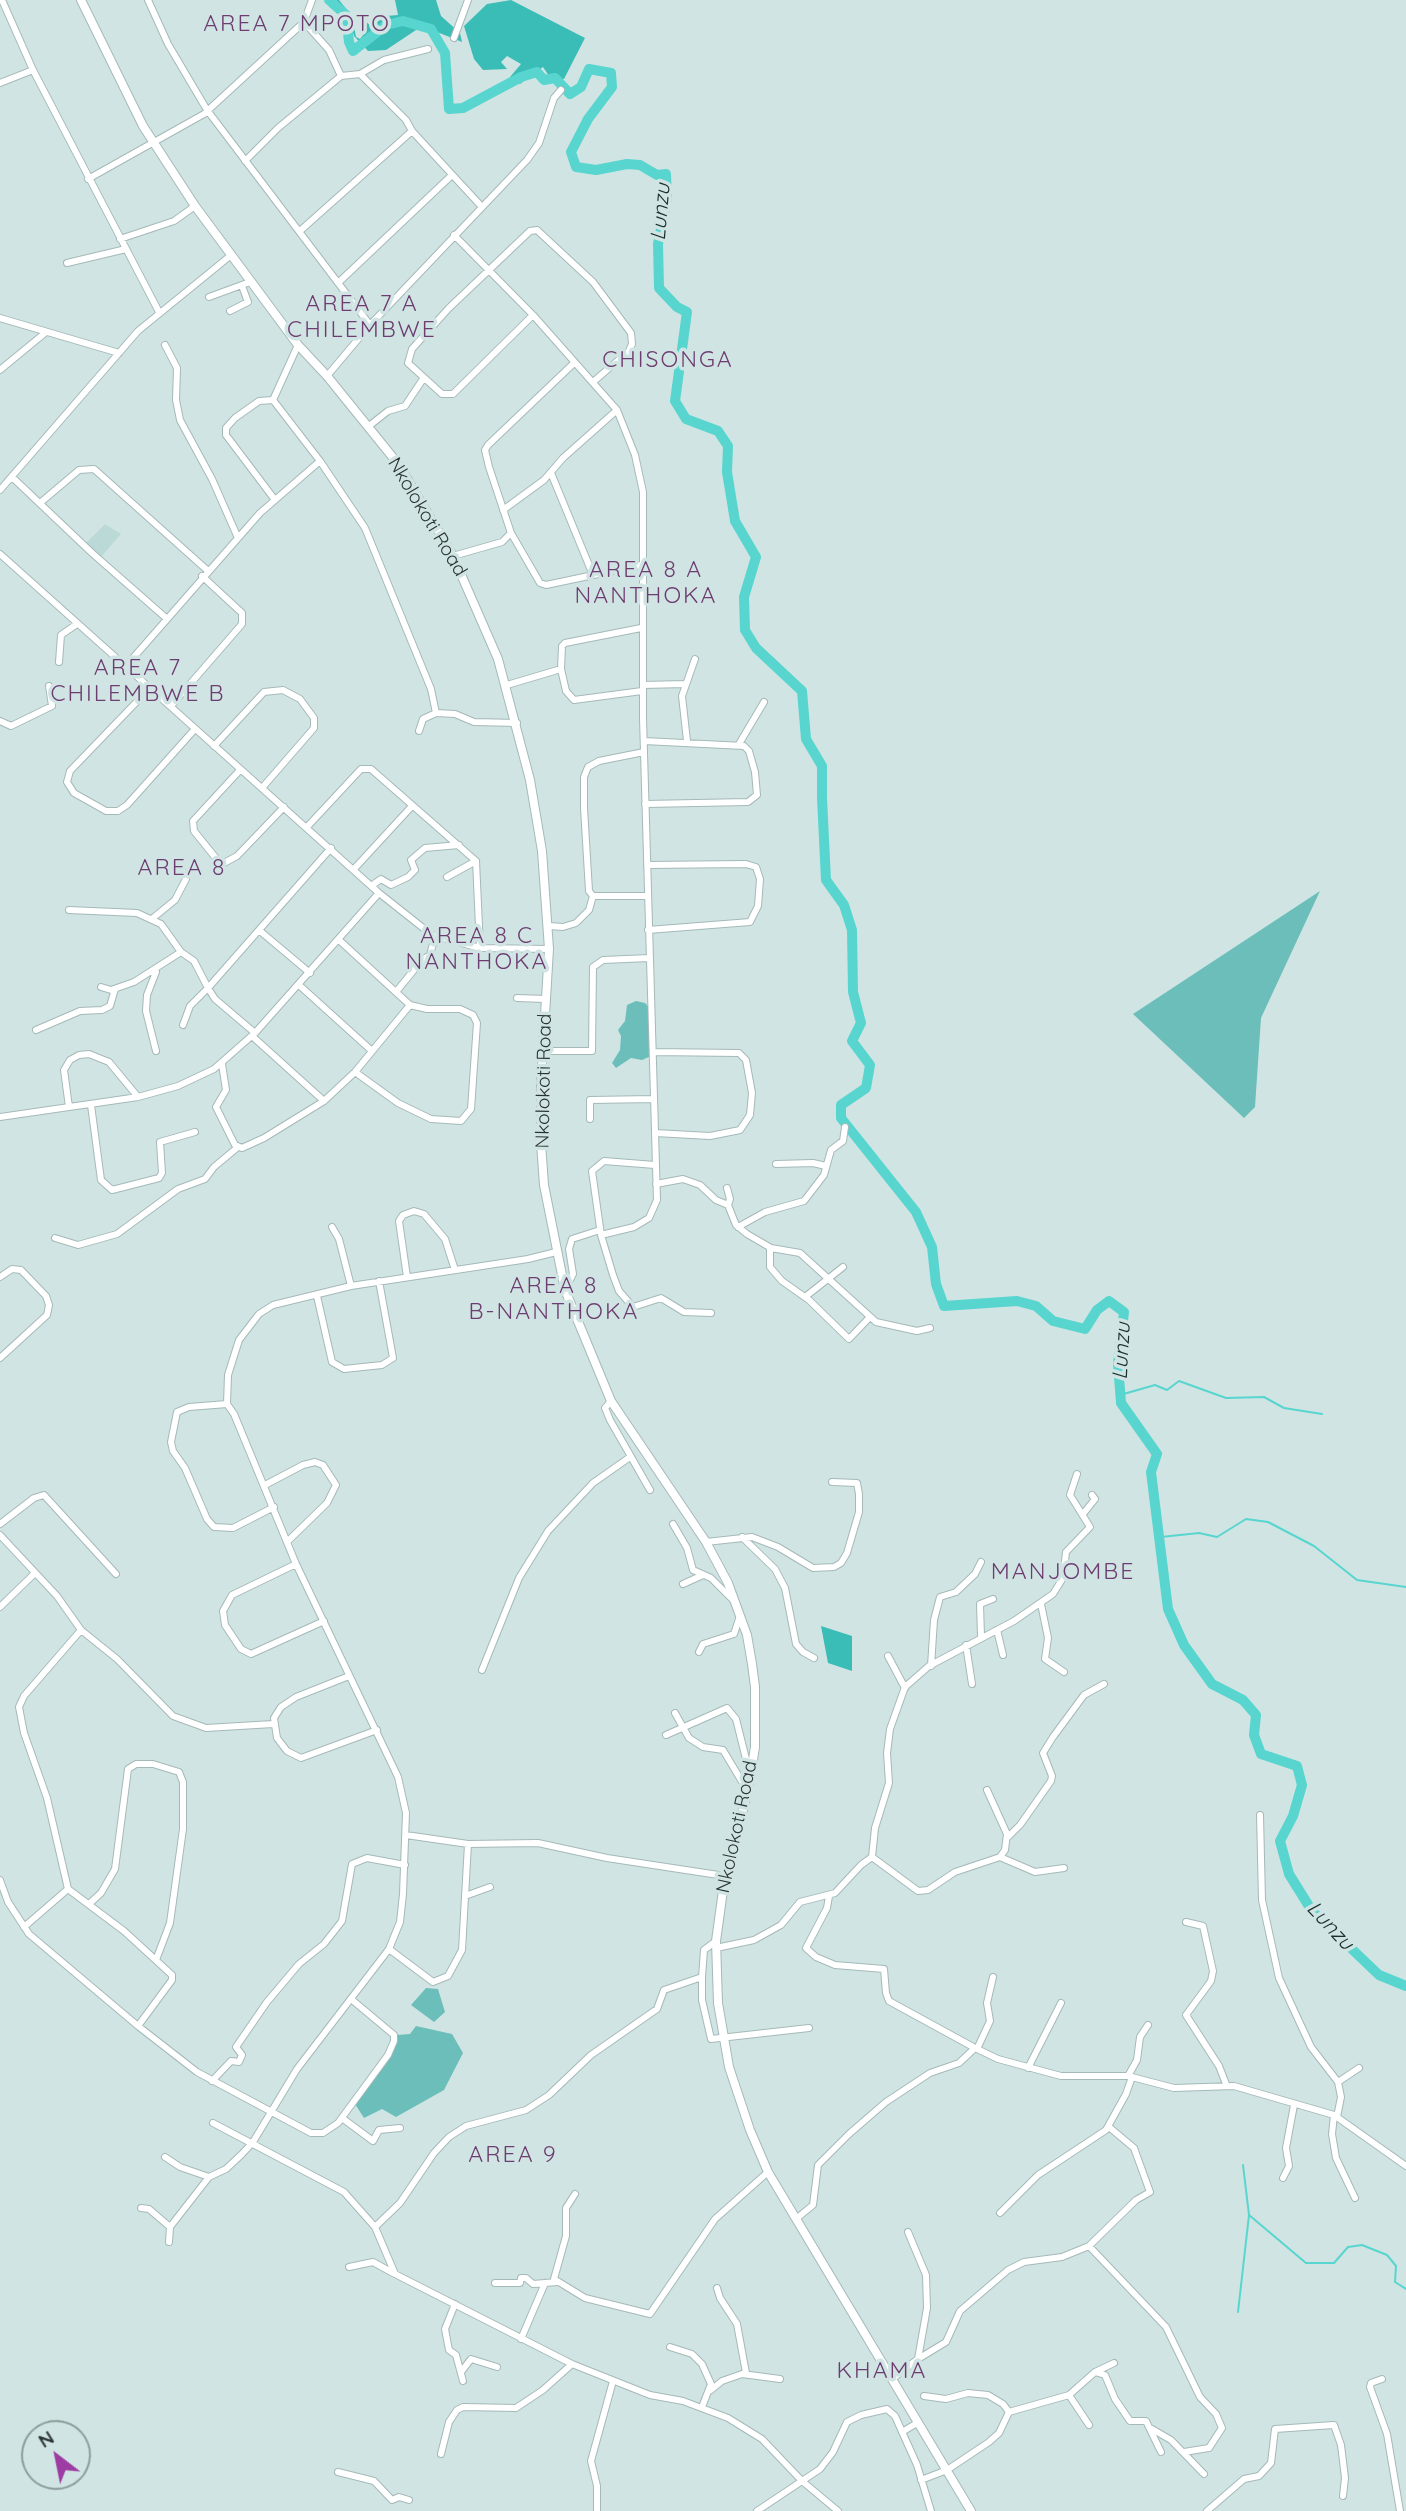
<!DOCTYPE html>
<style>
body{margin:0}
#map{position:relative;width:1406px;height:2511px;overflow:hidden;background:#d0e5e3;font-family:Quicksand,sans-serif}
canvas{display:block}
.north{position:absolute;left:21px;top:2420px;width:70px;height:70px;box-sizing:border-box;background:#d0e5e3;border:2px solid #8e9e9d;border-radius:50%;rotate:328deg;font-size:19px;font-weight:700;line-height:28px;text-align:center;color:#2b3433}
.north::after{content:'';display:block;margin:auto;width:24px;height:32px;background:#9d3da4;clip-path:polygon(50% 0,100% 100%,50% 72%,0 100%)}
</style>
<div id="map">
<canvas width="1406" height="2511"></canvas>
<div class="north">N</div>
</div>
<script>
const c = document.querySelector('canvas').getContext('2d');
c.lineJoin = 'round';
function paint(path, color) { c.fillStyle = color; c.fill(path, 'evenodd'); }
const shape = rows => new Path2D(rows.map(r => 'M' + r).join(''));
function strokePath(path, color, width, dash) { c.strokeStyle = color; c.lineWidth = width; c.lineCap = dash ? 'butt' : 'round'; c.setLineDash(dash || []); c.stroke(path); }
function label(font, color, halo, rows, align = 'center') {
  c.font = font + ' Quicksand,sans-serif'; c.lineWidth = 7; c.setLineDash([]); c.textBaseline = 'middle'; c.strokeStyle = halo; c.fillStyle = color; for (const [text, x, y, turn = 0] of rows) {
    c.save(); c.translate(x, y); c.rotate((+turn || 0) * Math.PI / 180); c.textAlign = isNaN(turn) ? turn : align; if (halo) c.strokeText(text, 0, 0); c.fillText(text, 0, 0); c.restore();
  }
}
const built = shape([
 [105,524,121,534,101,557,86,543]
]);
const green = shape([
 [1320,891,1261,1018,1255,1107,1244,1118,1133,1014],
 [636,1001,645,1003,650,1008,651,1056,642,1060,631,1058,616,1068,612,1063,620,1050,621,1036,618,1030,625,1021,627,1005],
 [426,1988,438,1989,445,2012,434,2022,411,2005],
 [416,2026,452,2034,463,2053,444,2090,396,2117,382,2109,364,2118,355,2104,397,2035,410,2034]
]);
const forest = shape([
 [335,0,339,0,352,16,356,37,360,39,364,34,359,27,365,21,371,26,386,16,398,15,395,0,436,0,441,16,460,33,462,42,422,26,386,50,368,51,354,36,349,17],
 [511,0,585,38,564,79,551,79,543,67,520,84,510,77,521,64,507,56,501,62,507,69,483,70,474,59,464,26,487,4],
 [821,1626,852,1636,852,1671,828,1663]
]);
const stream = shape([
 [1120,1395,1155,1385,1167,1390,1179,1381,1226,1398,1264,1397,1284,1408,1322,1414],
 [1161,1537,1199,1533,1217,1537,1246,1519,1268,1522,1314,1546,1357,1580,1406,1587],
 [1249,2215,1306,2263,1334,2263,1348,2247,1362,2245,1387,2255,1396,2266,1395,2282,1406,2289],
 [1238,2312,1249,2215,1243,2165]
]);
const river = shape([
 [329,0,346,15,349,42,353,51,386,25,403,21,431,29,445,53,449,109,463,108,521,77,537,72,544,80,555,78,570,94,581,87,589,69,611,73,612,87,588,119,571,152,576,167,596,170,627,164,640,165,657,175,666,174,667,198,658,244,659,288,677,307,687,312,675,401,686,419,718,431,728,446,727,472,735,521,756,557,744,597,745,630,756,648,802,691,806,739,822,766,822,797],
 [822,798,826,880,844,905,852,930,853,992,861,1023,852,1041,870,1065,866,1088,841,1105,841,1118,916,1212,932,1247,936,1284,944,1306,1017,1301,1036,1306,1053,1321,1085,1329,1097,1310,1109,1301,1124,1312,1118,1364,1121,1403,1157,1454,1151,1472,1168,1609,1184,1645,1212,1684,1243,1700,1256,1715,1254,1735,1261,1754,1297,1766,1302,1785,1293,1816,1280,1841,1289,1874,1312,1911,1379,1975,1406,1986]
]);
const minor = shape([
 [2,0,33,70,159,312],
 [148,0,168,44,207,110,370,325],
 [304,22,329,50,341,76],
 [454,38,468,0],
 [360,74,406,120,412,131,482,207],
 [0,83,33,70],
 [245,161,278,128,341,76,360,74,384,60,428,49],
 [88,179,204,114,304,22,312,0],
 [301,230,412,131],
 [454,235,533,315,617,410,635,455,643,492,643,718,657,1200,649,1218,634,1227,601,1235],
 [120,239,174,221,195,206],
 [67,263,126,249],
 [338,283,452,175],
 [209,297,250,282],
 [230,311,248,302,242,286],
 [533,315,453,394,442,394,408,363,412,349,449,308,530,231,537,230,593,282,631,333,632,344,629,351,593,382],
 [0,318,119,353],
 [165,345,177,368,176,400,180,420,212,479,238,538],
 [574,363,488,445,485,450,489,467,511,533,540,583,546,585,641,565],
 [0,370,45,333],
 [327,376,370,325,527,160,539,143,554,98,561,90],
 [273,400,320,461,365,528,431,689,436,713],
 [273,400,259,401,235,418,226,428,226,435,275,500],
 [273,400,298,345],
 [369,426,388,411,405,406,423,379],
 [551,473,593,575],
 [12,477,92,553,166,618],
 [0,490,138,331,230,256],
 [40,503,79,470,94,469,207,570],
 [503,510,544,480,563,458,617,410],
 [0,554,379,893,432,935,480,948,549,949],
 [453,556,502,542,511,533],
 [641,628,565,643,562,646,561,669,566,691,574,700,642,691],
 [59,662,61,635,77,624],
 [126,666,260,513,320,461],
 [507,685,561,669],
 [643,685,685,684],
 [149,689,70,771,67,782,74,793,106,811,118,811,127,805,195,729],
 [171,706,242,624,242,613,202,576],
 [0,721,11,726,52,706,49,686],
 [419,731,423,719,436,713,455,714,474,722,517,723],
 [644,741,744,746,749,751,755,772,757,795,748,802,645,804],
 [687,741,682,696,695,659],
 [739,744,764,702],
 [214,746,264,692,283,690,300,699,314,718,314,728,262,788],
 [644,752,599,761,588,767,584,777,584,808,589,891,593,896,648,896],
 [240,770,193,821,194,831,219,862,224,863,237,856,284,807],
 [307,827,361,769,371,769,476,861,480,948],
 [647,865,746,864,756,867,760,879,758,906,750,922,648,930],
 [354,869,412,806],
 [447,877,476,861],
 [371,886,381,879,391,885,408,877,415,870,411,860,425,848,459,845],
 [69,910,137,913,161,924,181,952,194,961,208,988,190,1006,183,1025],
 [153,918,175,900,186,879,177,861],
 [549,926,563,927,576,923,589,910,593,896],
 [260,931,310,973],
 [339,940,410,1005,427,1009,460,1009,473,1015,477,1023,471,1109,461,1121,431,1119,398,1103,355,1072],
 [156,972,147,995,146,1011,156,1051],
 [299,985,372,1051],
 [101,987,111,990,134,982,181,952],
 [396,992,422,960,430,955,435,936],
 [517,998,546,999],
 [36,1030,80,1011,102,1010,110,1006,115,989],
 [255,1033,215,999,208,988,331,848],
 [252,1036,324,1101],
 [543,1051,592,1051,593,967,603,960,649,958],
 [653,1052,739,1053,746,1060,752,1093,750,1115,740,1130,710,1136,655,1133],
 [222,1064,226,1090,216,1107,235,1145,242,1148,264,1138,324,1101,355,1072,410,1005],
 [91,1105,101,1180,112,1190,159,1178,162,1173,160,1142,195,1132],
 [69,1107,64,1070,70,1060,79,1055,89,1054,109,1062,138,1097],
 [0,1117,138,1097,178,1086,214,1069,255,1033,379,893],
 [590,1119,590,1100,654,1099],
 [776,1164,813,1163,826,1166],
 [655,1165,604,1161,592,1171,601,1235,613,1275,619,1291,633,1307,661,1298,684,1312,711,1313],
 [656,1184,683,1179,700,1185,716,1200,728,1205,736,1225,747,1234,771,1248,800,1253,876,1322,917,1331,930,1328],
 [727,1188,730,1199,728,1205],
 [332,1227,339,1239,351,1286],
 [738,1227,765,1212,804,1201,824,1175,831,1150,843,1141,845,1127],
 [55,1238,78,1245,117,1234,178,1189,205,1179,214,1167,238,1147],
 [770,1248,770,1267,782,1281,809,1300,849,1339,869,1318],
 [0,1277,12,1269,21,1270,46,1296,49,1305,47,1315,0,1358],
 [407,1277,399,1221,403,1215,414,1211,424,1214,445,1239,455,1270],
 [565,1290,573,1274,569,1249,572,1239,600,1230],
 [317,1296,332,1362,344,1369,382,1365,393,1358,379,1281],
 [805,1297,843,1267],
 [611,1401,605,1408,610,1420,650,1490],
 [227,1404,189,1407,177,1412,171,1442,173,1451,185,1468,207,1519,214,1527,233,1528,274,1507],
 [265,1485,303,1465,315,1462,323,1465,336,1485,327,1503,288,1541],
 [1083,1514,1095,1499,1092,1495],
 [0,1524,34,1498,44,1495,116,1574],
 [673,1524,687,1548,693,1570,711,1578,734,1601],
 [0,1535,57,1596,81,1630,117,1659,173,1716,206,1728,273,1724],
 [742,1537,775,1569,785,1588,796,1644,803,1652,814,1658],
 [706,1542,752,1537,778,1547,813,1568,834,1567,841,1563,847,1553,859,1512,859,1494,857,1483,832,1482],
 [296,1564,232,1595,223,1611,225,1625,241,1649,251,1654,324,1621],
 [683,1584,703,1575],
 [1041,1604,1048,1638,1045,1659,1064,1672],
 [0,1607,35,1573],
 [81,1630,24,1696,19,1707,24,1733,47,1798,68,1889,124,1931,172,1975,172,1980,138,2026],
 [997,1630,1003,1655],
 [981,1636,980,1604,993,1599],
 [966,1645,972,1684],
 [699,1652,703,1644,734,1634,740,1616],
 [888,1656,905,1688],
 [931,1666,934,1620,940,1597,956,1592,975,1574,981,1562],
 [482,1670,519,1578,548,1531,593,1483,630,1457],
 [349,1676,296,1697,281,1707,274,1718,277,1738,287,1751,301,1758,377,1730],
 [675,1713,689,1738,703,1747,723,1750,747,1790],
 [666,1735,727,1708,736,1719,746,1759,752,1764],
 [1260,1815,1262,1900,1279,1978,1311,2047,1338,2082,1341,2097,1337,2117],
 [406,1835,468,1844,538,1843,607,1858,725,1876],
 [1007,1838,1020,1825,1051,1781,1052,1776,1043,1753,1053,1737,1084,1695,1104,1684],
 [872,1857,875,1828,889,1783,887,1753,890,1729,905,1687,929,1666,1014,1621,1053,1594,1063,1578,1066,1552,1090,1527,1070,1495,1077,1474],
 [1000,1857,1035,1872,1064,1868],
 [0,1880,8,1902,29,1934,138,2026,197,2072,311,2133,323,2133,338,2123,388,2055,394,2041,394,2035,351,1999],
 [465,1896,490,1887],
 [829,1896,827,1908,806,1948,816,1957,835,1965,884,1969,886,1993,889,2001,975,2048],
 [89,1904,101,1893,115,1869,128,1769,136,1764,153,1764,179,1772,183,1782,183,1829,170,1923,156,1960],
 [1186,1922,1203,1926,1213,1971,1211,1981,1186,2015,1219,2066,1226,2084],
 [24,1927,68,1889],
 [716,1941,704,1950,702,1977,702,2000,711,2039,809,2028],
 [716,1948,754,1940,781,1925,800,1902,835,1893,861,1865,872,1857,918,1891,928,1890,955,1872,1000,1857,1005,1850,1007,1834,987,1790],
 [389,1949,433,1982,448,1976,462,1950,468,1844],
 [977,2049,990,2021,987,2003,993,1977],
 [1028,2068,1061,2003],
 [1128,2076,1137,2060,1140,2037,1148,2025],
 [212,2081,231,2061,239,2062,242,2055,236,2047,267,2002,299,1964,324,1944,342,1921,352,1864,367,1858,405,1865],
 [1338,2082,1359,2068],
 [1334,2115,1332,2134,1336,2158,1355,2198],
 [342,2118,373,2141,379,2130,400,2128],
 [213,2123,344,2192,375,2227,395,2274,572,2364,650,2395,683,2401,728,2418,762,2439,802,2481,838,2511],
 [165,2157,180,2167,209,2177,226,2169,242,2154,253,2142,297,2069,389,1949,400,1922,403,1894,406,1813,398,1777,296,1564,234,1414,227,1404,228,1375,239,1340,259,1314,273,1305,351,1286,528,1259,556,1252],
 [1283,2178,1289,2166,1286,2148,1294,2105],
 [575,2194,566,2208,566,2236,554,2279,585,2298,650,2314,715,2219,768,2172],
 [141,2208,149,2209,170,2227,169,2242],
 [1000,2213,1038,2175,1106,2130,1126,2094,1132,2077],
 [796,2219,813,2205,818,2165,849,2134,886,2102,930,2073,959,2063,975,2048,998,2059,1061,2076,1128,2076,1174,2088,1234,2086,1334,2115,1406,2166],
 [170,2227,209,2177],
 [375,2227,400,2203,434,2153,449,2137,466,2126,526,2110,549,2095,591,2055,657,2009,664,1990,702,1977],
 [1089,2246,1166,2327,1200,2397,1216,2414,1222,2428,1209,2448,1184,2452],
 [349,2267,373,2262,393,2273],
 [495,2283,520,2283,521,2278,526,2278,533,2284,557,2282],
 [717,2288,720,2298,737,2324,746,2373],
 [455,2304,445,2329,449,2350,456,2355,463,2381],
 [521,2339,545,2283],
 [670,2347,692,2354,702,2364,711,2384,702,2407],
 [918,2359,946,2342,960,2311,1008,2270,1024,2262,1062,2257,1089,2246,1136,2200,1150,2192,1134,2148,1109,2127],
 [461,2372,471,2359,497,2367],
 [1095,2372,1105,2375,1115,2399,1130,2421,1146,2421,1161,2452],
 [892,2379,918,2359,927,2308,926,2275,908,2232],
 [1382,2379,1371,2383,1370,2387,1387,2434,1400,2511],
 [711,2390,722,2381,742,2374,780,2379],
 [1069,2395,1089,2425],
 [924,2396,946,2399,968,2393,988,2395,1003,2404,1009,2412],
 [1152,2429,1171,2440,1204,2474],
 [902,2432,917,2423],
 [441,2454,449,2422,457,2410,463,2407,516,2408,543,2390,572,2364],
 [338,2472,374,2481,392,2500,399,2497,409,2500],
 [921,2480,947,2470,989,2442,999,2433,1009,2412,1069,2395,1095,2372,1114,2363],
 [597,2511,597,2486,591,2461,613,2381],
 [757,2511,820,2469,833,2452,847,2422,861,2415,887,2409,895,2416,917,2465,931,2511],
 [1207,2511,1244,2479,1259,2476,1271,2463,1275,2429,1334,2425,1341,2445,1345,2478,1343,2496]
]);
const major = shape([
 [81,0,143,126,195,206,298,345,327,376,399,465,453,556,498,659,530,780,542,851,549,949,541,1081,541,1143,544,1185,565,1290,611,1401,706,1542,728,1583,747,1635,752,1664,755,1687,755,1747,748,1791,725,1876,716,1941,718,2003,729,2067,750,2130,768,2172,971,2511]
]);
const streetNames = [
 ["Nkolokoti Road",427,517,59],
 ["Nkolokoti Road",544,1081,-89],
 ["Nkolokoti Road",737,1827,-78]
];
const waterNames = [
 ["Lunzu",661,212,-85],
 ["Lunzu",1122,1351,-87],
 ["Lunzu",1330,1926,47]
];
const quarterNames = [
 ["AREA 7 MPOTO",297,24],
 ["AREA 7 A",362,304],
 ["CHILEMBWE",362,330],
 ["CHISONGA",668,360],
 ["AREA 8 A",646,570],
 ["NANTHOKA",646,596],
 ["AREA 7",138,668],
 ["CHILEMBWE B",138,694],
 ["AREA 8",182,868],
 ["AREA 8 C",477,936],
 ["NANTHOKA",477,962],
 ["AREA 8",554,1286],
 ["B-NANTHOKA",554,1312],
 ["MANJOMBE",1063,1572],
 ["AREA 9",513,2155],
 ["KHAMA",882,2371]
];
paint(built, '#bbd9d7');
paint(green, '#6cbeba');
paint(forest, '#3abcb7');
strokePath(stream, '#58d5cf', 2);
strokePath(river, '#58d5cf', 10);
strokePath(minor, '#a5b9b8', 8);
strokePath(major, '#a5b9b8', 10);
strokePath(minor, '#fff', 6);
strokePath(major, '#fff', 8);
label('19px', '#2b3433', '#d0e5e3', streetNames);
label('italic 21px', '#192f2e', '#d0e5e3', waterNames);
c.letterSpacing = '2px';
label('23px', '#6d3d71', '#d0e5e3', quarterNames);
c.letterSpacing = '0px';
</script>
